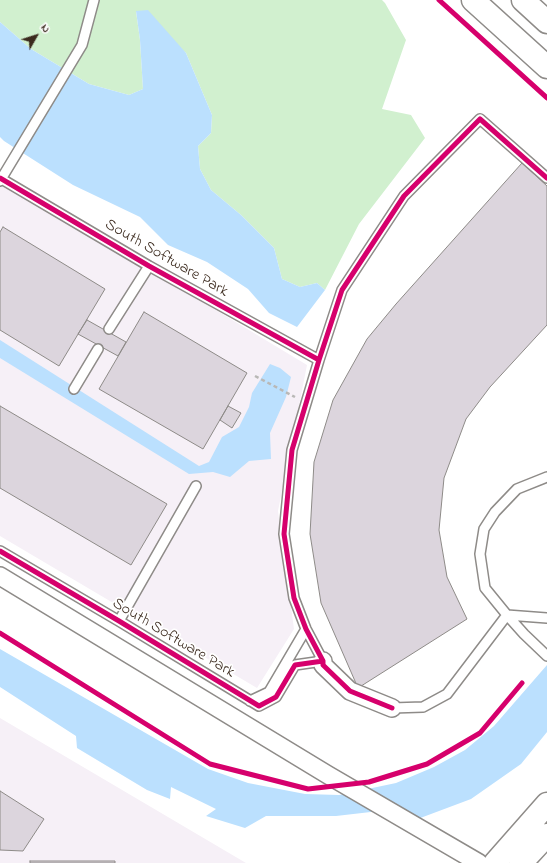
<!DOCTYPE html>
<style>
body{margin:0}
#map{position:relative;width:547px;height:863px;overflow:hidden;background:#fff;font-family:"Indie Flower",sans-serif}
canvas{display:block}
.north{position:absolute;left:16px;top:16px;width:40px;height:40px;-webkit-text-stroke:3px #fff;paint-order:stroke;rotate:51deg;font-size:11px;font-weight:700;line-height:16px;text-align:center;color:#3b2a1e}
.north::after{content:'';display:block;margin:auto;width:14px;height:18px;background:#3b2a1e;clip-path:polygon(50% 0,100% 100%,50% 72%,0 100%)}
</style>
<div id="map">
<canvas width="547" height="863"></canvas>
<div class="north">N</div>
</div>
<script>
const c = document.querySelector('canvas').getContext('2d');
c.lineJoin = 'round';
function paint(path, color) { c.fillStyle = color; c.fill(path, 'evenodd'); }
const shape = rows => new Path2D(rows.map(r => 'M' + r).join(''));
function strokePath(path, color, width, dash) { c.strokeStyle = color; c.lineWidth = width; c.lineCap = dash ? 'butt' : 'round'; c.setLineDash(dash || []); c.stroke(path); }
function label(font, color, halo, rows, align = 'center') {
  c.font = font + ' "Indie Flower",sans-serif'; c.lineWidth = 3.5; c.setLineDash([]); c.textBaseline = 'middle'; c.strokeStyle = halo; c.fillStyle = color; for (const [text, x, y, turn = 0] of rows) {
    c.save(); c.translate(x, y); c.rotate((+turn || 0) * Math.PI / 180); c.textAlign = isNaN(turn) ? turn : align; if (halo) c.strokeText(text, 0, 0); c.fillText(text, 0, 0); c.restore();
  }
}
const built = shape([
 [0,180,307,365,278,511,294,629,257,688,0,536],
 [0,718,246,863,0,863]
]);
const green = shape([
 [0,0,382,0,385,3,406,40,382,109,411,115,425,138,359,224,325,290,317,283,300,287,282,279,274,248,241,215,211,190,200,169,198,146,211,133,212,115,186,53,136,11,140,40,143,89,129,95,89,84,31,49,0,22]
]);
const water = shape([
 [148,10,186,53,212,115,211,133,198,146,200,169,211,190,241,215,274,248,282,279,300,287,317,283,325,290,297,327,269,313,248,289,207,262,168,245,140,217,73,185,4,141,0,137,0,22,31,49,89,84,129,95,143,89,140,40,136,11],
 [0,340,199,466,209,462,222,437,239,427,249,407,252,393,270,364,280,368,291,377,286,397,270,433,271,459,249,461,230,477,213,472,189,474,0,358],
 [0,649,208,769,248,783,305,794,339,795,396,783,434,767,465,750,494,726,547,665,547,732,521,764,471,799,415,820,388,810,336,816,266,816,245,828,206,816,216,809,171,787,170,799,147,790,77,748,76,736,0,687]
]);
const building = shape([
 [522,163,547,186,547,325,490,387,466,419,444,478,439,530,447,577,467,619,358,688,321,603,310,534,314,462,333,400,367,339,396,304,522,163],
 [3,227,105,289,59,366,0,330,0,232,3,227],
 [144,312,247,373,203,449,99,389,144,312],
 [87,320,126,342,118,356,78,334,87,320],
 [0,406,167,504,131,565,0,488,0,406],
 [228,406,241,413,232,428,220,420,228,406],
 [0,791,44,819,23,851,0,850,0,791],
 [30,861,115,861,115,863,30,863,30,861]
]);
const path = shape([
 [255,376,295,397]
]);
const service = shape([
 [0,178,149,266,319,360],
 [0,181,82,45,94,0],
 [109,329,149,266],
 [74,389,98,349],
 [547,477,517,489,495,512,484,529,480,554,485,588,507,615,547,618],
 [0,551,119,621,259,706,276,697,295,665,323,661,306,629,294,598,284,534,292,450,319,360,342,290,404,196,480,119,547,178],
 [119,621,196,486],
 [250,701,269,692,306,629],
 [392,708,423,707,447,694,507,615,524,634,547,656]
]);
const minor = shape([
 [0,576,328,775,479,863],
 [323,661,323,665,350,691,392,708]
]);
const tertiary = shape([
 [495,863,547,804],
 [521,863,547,835]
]);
const trunk = shape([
 [473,0,547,67],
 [523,0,547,22]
]);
const cycleway = shape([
 [439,0,547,98],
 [0,178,149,266,319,360],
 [0,551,119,621,259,706,276,697,295,665,323,661],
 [0,633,210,764,308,789,369,782,427,764,480,733,522,683],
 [392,708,350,691,323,665,323,661,306,629,294,598,284,534,292,450,319,360,342,290,404,196,480,119,547,178]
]);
const streetNames = [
 ["South Software Park",166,259,30],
 ["South Software Park",173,639,31]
];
paint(built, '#f6f0f7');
paint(green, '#d1f0cf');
paint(water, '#bbe0fe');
paint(building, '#dcd5dd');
strokePath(building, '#8e8b88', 1);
strokePath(service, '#8e8b88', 12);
strokePath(minor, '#8e8b88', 20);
strokePath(tertiary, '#8e8b88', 25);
strokePath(trunk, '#8e8b88', 25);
strokePath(path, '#b9b8b6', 2.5, [4, 3]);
strokePath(service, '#fff', 9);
strokePath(minor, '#fff', 17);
strokePath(tertiary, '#fff', 22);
strokePath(trunk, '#fff', 22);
strokePath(cycleway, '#d6006c', 5);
label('16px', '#3b2a1e', '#fff', streetNames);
</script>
